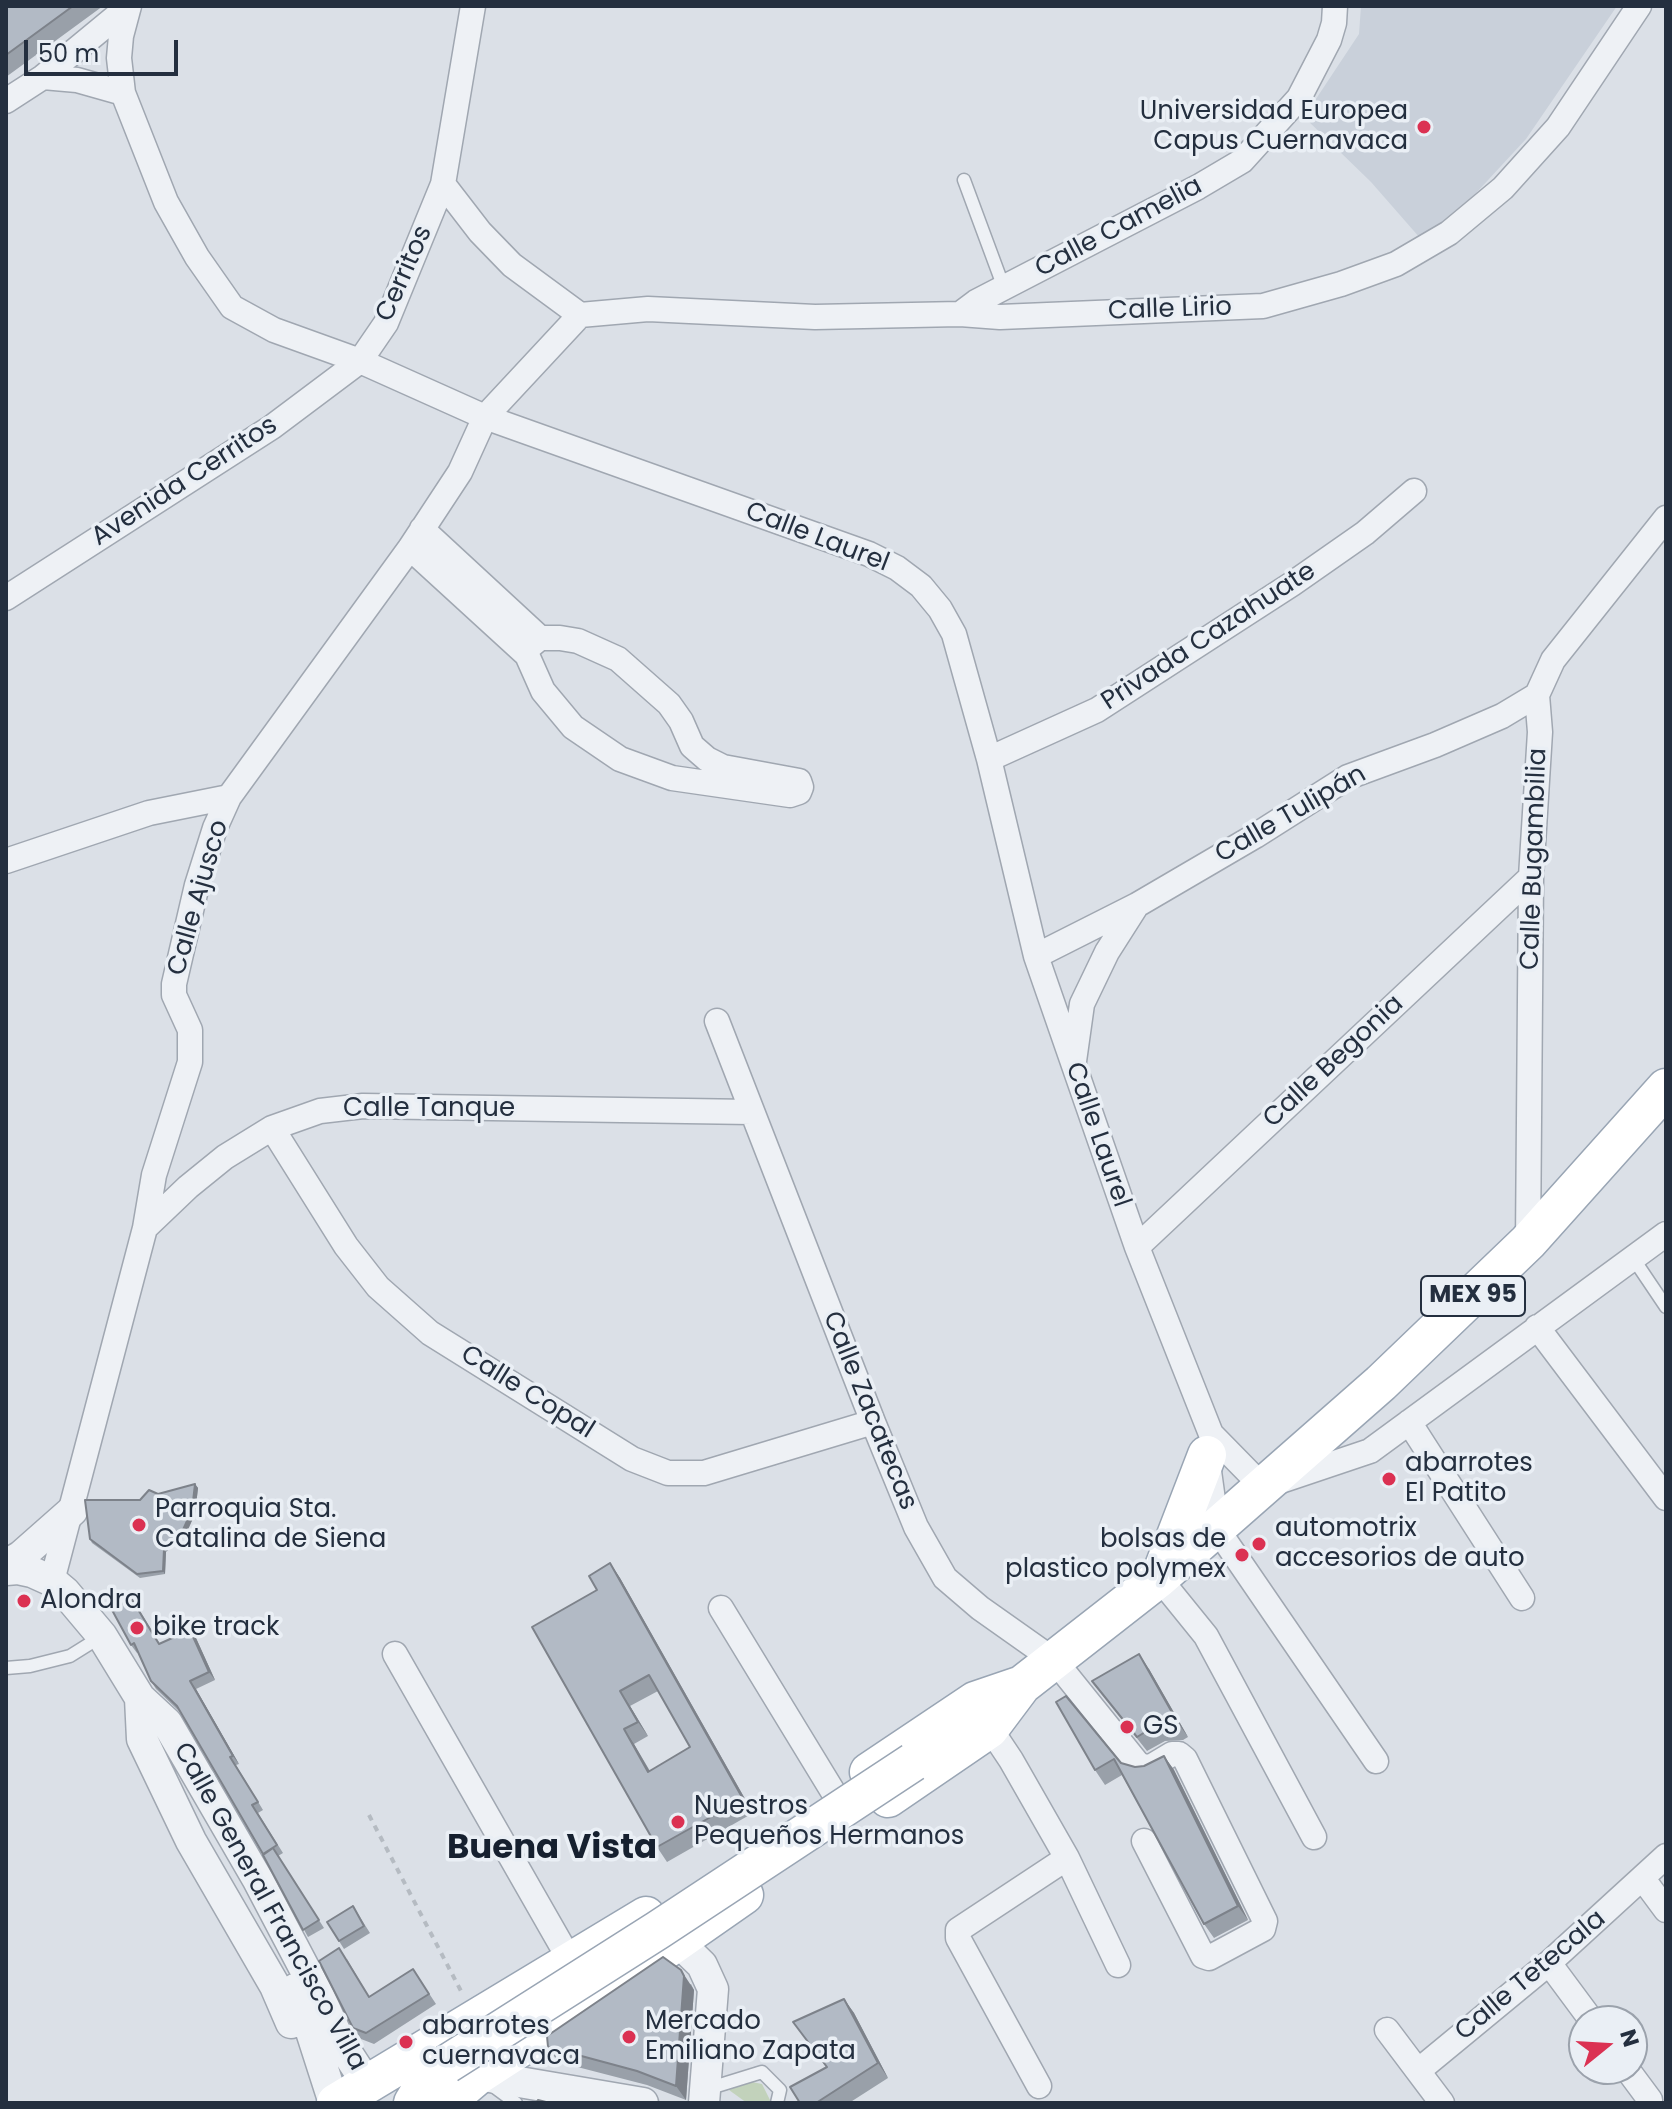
<!DOCTYPE html>
<meta charset="utf-8">
<style>
body{margin:0}
#map{position:relative;width:1672px;height:2109px;overflow:hidden;background:#dbe0e7;font-family:Poppins,sans-serif}
canvas{display:block}
.frame{position:absolute;inset:0;border:8px solid #242f3f;pointer-events:none}
.north{position:absolute;left:1568px;top:2005px;width:80px;height:80px;box-sizing:border-box;background:#eaeff5;border:2px solid #9ba2ac;border-radius:50%;rotate:72deg;font-size:22px;font-weight:700;line-height:32px;text-align:center;color:#242f3f}
.north::after{content:'';display:block;margin:auto;width:28px;height:36px;background:#db3152;clip-path:polygon(50% 0,100% 100%,50% 72%,0 100%)}
.scale{position:absolute;left:24px;top:40px;width:154px;height:36px;box-sizing:border-box;border:4px solid #242f3f;border-top:0;padding-left:10px;font-size:24px;line-height:28px;white-space:nowrap;color:#242f3f;-webkit-text-stroke:6px #eaeff5;paint-order:stroke}
</style>
<div id="map">
<canvas width="1672" height="2109"></canvas>
<div class="frame"></div>
<div class="north">N</div>
<div class="scale">50 m</div>
</div>
<script>
const c = document.querySelector('canvas').getContext('2d');
c.lineJoin = 'round';
function paint(path, color) { c.fillStyle = color; c.fill(path, 'evenodd'); }
const shape = rows => new Path2D(rows.map(r => 'M' + r).join(''));
function strokePath(path, color, width, dash) { c.strokeStyle = color; c.lineWidth = width; c.lineCap = dash ? 'butt' : 'round'; c.setLineDash(dash || []); c.stroke(path); }
function label(font, color, halo, rows, align = 'center') {
  c.font = font + ' Poppins,sans-serif'; c.lineWidth = 7; c.setLineDash([]); c.textBaseline = 'middle'; c.strokeStyle = halo; c.fillStyle = color; for (const [text, x, y, turn = 0] of rows) {
    c.save(); c.translate(x, y); c.rotate((+turn || 0) * Math.PI / 180); c.textAlign = isNaN(turn) ? turn : align; if (halo) c.strokeText(text, 0, 0); c.fillText(text, 0, 0); c.restore();
  }
}
const built = shape([
 [1361,6,1617,6,1526,139,1427,246,1371,182,1304,117,1359,34]
]);
const green = shape([
 [747,2081,762,2084,770,2100,769,2103,747,2103,729,2090]
]);
const path = shape([
 [369,1815,461,1991]
]);
const service = shape([
 [964,180,1004,288],
 [1633,1258,1666,1307],
 [6,1668,30,1666,70,1656,102,1636],
 [493,2086,516,2103],
 [707,2089,762,2072,780,2090,777,2103]
]);
const minor = shape([
 [129,6,121,36,119,58,123,93,166,202,197,257,232,307,274,330,360,361,485,417,869,554,897,568,921,586,940,609,954,634,989,759,1036,956,1137,1247,1211,1434,1263,1487,1370,1451,1666,1234],
 [43,77,77,80,123,93],
 [6,101,43,77,129,6],
 [443,184,480,232,512,265,580,315],
 [960,314,976,302,1198,187,1242,161,1299,98,1329,40,1334,23,1335,6],
 [580,315,648,309,815,317,960,314,1000,317,1263,306,1341,284,1396,264,1449,233,1503,188,1558,127,1639,6],
 [422,529,540,638],
 [410,548,527,655,543,691,573,727,620,759,672,778,790,795,799,792,801,787,799,781,723,767,707,759,692,746,681,721,669,704,618,659,578,641,560,638,540,638,529,647,527,655],
 [6,598,272,427,360,361,386,323,443,184,473,6],
 [989,759,1097,710,1292,584,1365,533,1414,491],
 [6,861,149,813,229,797],
 [1036,956,1137,905,1255,836,1348,777,1435,745,1502,716,1537,695],
 [717,1021,873,1422,916,1527,945,1578,980,1608,1055,1661,1138,1764,1144,1767,1152,1766,1172,1754,1179,1754,1185,1759,1265,1921,1263,1929,1209,1958,1203,1956,1144,1841],
 [1074,1061,1082,1004,1107,952,1135,908],
 [272,1128,346,1246,378,1287,430,1333,632,1459,668,1473,704,1473,873,1422],
 [145,1228,188,1187,225,1157,272,1128,320,1111,363,1106,751,1112],
 [1528,1242,1531,877,1540,732,1537,695,1553,660,1666,518],
 [1137,1247,1531,877],
 [1537,1327,1666,1498],
 [1409,1422,1522,1598],
 [1208,1464,1217,1529,1376,1761],
 [1159,1578,1206,1636,1314,1837],
 [52,1581,145,1228,154,1175,190,1062,190,1030,174,995,174,984,197,885,215,828,229,797,410,548,460,472,485,417,580,315],
 [721,1608,835,1795],
 [395,1654,571,1962],
 [983,1718,1011,1760,1067,1858,1118,1965],
 [1643,1879,1666,1910],
 [1549,1963,1592,2021],
 [1387,2030,1442,2103],
 [1627,2069,1650,2100],
 [1418,2071,1549,1963,1666,1856],
 [1039,2086,958,1938,958,1930,1067,1858]
]);
const tertiary = shape([
 [6,1565,21,1556,72,1511],
 [6,1570,18,1569,32,1572,52,1581,65,1592,102,1636,140,1698,167,1723,258,1880,320,1998,340,2042,368,2085],
 [140,1698,142,1739,191,1841,275,1986,291,2023],
 [664,1928,702,1965,713,1989,704,2103],
 [295,1989,306,2016,334,2103],
 [478,2075,643,2103]
]);
const primary = shape([
 [1162,1572,1207,1455],
 [869,1772,975,1701,1022,1685],
 [888,1798,989,1729,1022,1685,1159,1578,1381,1383,1528,1242,1666,1088],
 [336,2103,646,1916],
 [413,2103,427,2080,447,2064],
 [445,2103,478,2075,595,1999,744,1895]
]);
const primaryBridge = shape([
 [447,2064,658,1930,913,1762]
]);
const wall = shape([
 [6,6,103,6,6,77],
 [195,1484,198,1488,195,1514,185,1536,166,1552,165,1574,140,1578,92,1543,90,1539,140,1500],
 [610,1563,620,1578,753,1813,667,1862,657,1847,532,1627,597,1590],
 [658,1691,690,1747,650,1771,634,1744,648,1736,630,1706],
 [137,1606,160,1644,196,1638,215,1680,196,1689,239,1764,236,1765,263,1810,258,1813,283,1853,278,1856,324,1928,308,1937,263,1855,180,1712,156,1689,151,1681,138,1652,137,1653,131,1645],
 [1149,1669,1188,1737,1183,1740,1165,1741,1147,1751,1092,1681],
 [1056,1702,1121,1763,1135,1767,1144,1766,1164,1756,1174,1770,1248,1920,1214,1938,1204,1924,1122,1775,1105,1785,1095,1770],
 [353,1906,370,1933,344,1949,339,1941],
 [347,1959,369,1997,413,1969,436,2004,374,2044,361,2039,353,2028],
 [691,1984,694,1990,686,2100,647,2085,558,2062,548,2047],
 [844,1999,854,2013,888,2078,849,2103,800,2103,826,2067,793,2022]
]);
const shadedWall = shape([
 [195,1484,198,1488,195,1514,185,1536,182,1532],
 [164,1549,166,1552,165,1574,163,1571],
 [610,1563,620,1578,753,1813,743,1799],
 [190,1630,196,1638,215,1680,209,1672],
 [1139,1654,1149,1669,1188,1737,1178,1723],
 [190,1681,196,1689,239,1764,233,1756],
 [620,1691,630,1706,648,1736,638,1722],
 [624,1729,634,1744,658,1786,648,1772],
 [1164,1756,1174,1770,1248,1920,1238,1906],
 [681,1970,694,1990,686,2100,676,2086],
 [844,1999,854,2013,888,2078,878,2063]
]);
const building = shape([
 [6,6,73,6,6,55,6,6],
 [195,1484,192,1510,182,1532,164,1549,163,1571,137,1574,90,1539,85,1500,140,1500,149,1490,158,1494,195,1484],
 [610,1563,743,1799,657,1847,532,1627,597,1590,589,1576,610,1563],
 [649,1675,690,1747,648,1772,624,1729,638,1722,620,1691,649,1675],
 [131,1598,159,1644,190,1630,209,1672,190,1681,233,1756,230,1757,258,1802,252,1805,277,1845,263,1854,177,1706,151,1681,134,1643,131,1645,112,1610,131,1598],
 [1139,1654,1178,1723,1173,1726,1155,1726,1137,1737,1092,1681,1139,1654],
 [1066,1696,1121,1763,1135,1767,1144,1766,1164,1756,1238,1906,1204,1924,1114,1759,1095,1770,1056,1702,1066,1696],
 [273,1848,319,1920,303,1930,263,1855,273,1848],
 [353,1906,364,1926,339,1941,327,1922,353,1906],
 [339,1948,369,1997,413,1969,429,1994,366,2033,353,2028,319,1961,339,1948],
 [663,1957,681,1970,684,1976,676,2086,637,2071,548,2047,547,2036,663,1957],
 [844,1999,878,2063,816,2103,800,2103,790,2087,827,2067,793,2022,844,1999],
 [538,2100,546,2102,548,2103,536,2103,538,2100]
]);
const markers = [
 [1424,127,8,"#db3152"],
 [1389,1479,8,"#db3152"],
 [139,1525,8,"#db3152"],
 [1259,1544,8,"#db3152"],
 [1242,1555,8,"#db3152"],
 [24,1601,8,"#db3152"],
 [137,1628,8,"#db3152"],
 [1127,1727,8,"#db3152"],
 [678,1822,8,"#db3152"],
 [629,2037,8,"#db3152"],
 [406,2042,8,"#db3152"]
];
const shields = [
 [1473,1296,104]
];
const shieldNames = [
 ["MEX 95",1473,1296]
];
const poiNames = [
 ["Universidad Europea",1408,112,"right"],
 ["Capus Cuernavaca",1408,142,"right"],
 ["abarrotes",1405,1464],
 ["El Patito",1405,1494],
 ["Parroquia Sta.",155,1510],
 ["Catalina de Siena",155,1540],
 ["automotrix",1275,1529],
 ["accesorios de auto",1275,1559],
 ["bolsas de",1226,1540,"right"],
 ["plastico polymex",1226,1570,"right"],
 ["Alondra",40,1601],
 ["bike track",153,1628],
 ["GS",1143,1727],
 ["Nuestros",694,1807],
 ["Pequeños Hermanos",694,1837],
 ["Mercado",645,2022],
 ["Emiliano Zapata",645,2052],
 ["abarrotes",422,2027],
 ["cuernavaca",422,2057]
];
const streetNames = [
 ["Calle Camelia",1119,228,-28],
 ["Cerritos",405,274,-66],
 ["Calle Lirio",1170,310,-2],
 ["Avenida Cerritos",185,482,-33],
 ["Calle Laurel",817,538,21],
 ["Privada Cazahuate",1209,637,-33],
 ["Calle Tulipán",1291,815,-30],
 ["Calle Bugambilia",1535,859,-88],
 ["Calle Ajusco",199,898,-74],
 ["Calle Begonia",1334,1062,-43],
 ["Calle Tanque",429,1109],
 ["Calle Laurel",1097,1135,71],
 ["Calle Copal",527,1393,32],
 ["Calle Zacatecas",869,1411,68],
 ["Calle General Francisco Villa",269,1907,61],
 ["Calle Tetecala",1531,1976,-40]
];
const districtNames = [
 ["Buena Vista",552,1849]
];
paint(built, '#c9d0da');
paint(green, '#c2d2bb');
strokePath(service, '#a0a7b1', 15);
strokePath(minor, '#a0a7b1', 27);
strokePath(tertiary, '#a0a7b1', 33);
strokePath(primary, '#99a5b4', 41);
strokePath(path, '#b5bbc2', 4, [6, 6]);
strokePath(service, '#eef1f5', 12);
strokePath(minor, '#eef1f5', 24);
strokePath(tertiary, '#eef1f5', 30);
strokePath(primary, '#fff', 38);
strokePath(primaryBridge, '#99a5b4', 41, []);
strokePath(primaryBridge, '#fff', 38);
paint(wall, '#99a0a9');
paint(shadedWall, '#7d828a');
paint(building, '#b2bac5');
strokePath(building, '#7d828a', 2);
for (const [x, y, r, color] of markers) { const dot = new Path2D(); dot.arc(x, y, r, 0, 2 * Math.PI); c.fillStyle = color; c.fill(dot); strokePath(dot, '#eaeff5', 3); }
for (const [x, y, w] of shields) { const box = new Path2D(); box.roundRect(x - w / 2, y - 20, w, 40, 6); c.fillStyle = '#eaeff5'; c.fill(box); strokePath(box, '#242f3f', 2); }
label('bold 24px', '#242f3f', null, shieldNames);
label('26px', '#242f3f', '#eaeff5', poiNames, 'left');
label('26px', '#242f3f', '#eaeff5', streetNames);
label('bold 34px', '#16202f', '#eaeff5', districtNames);
</script>
